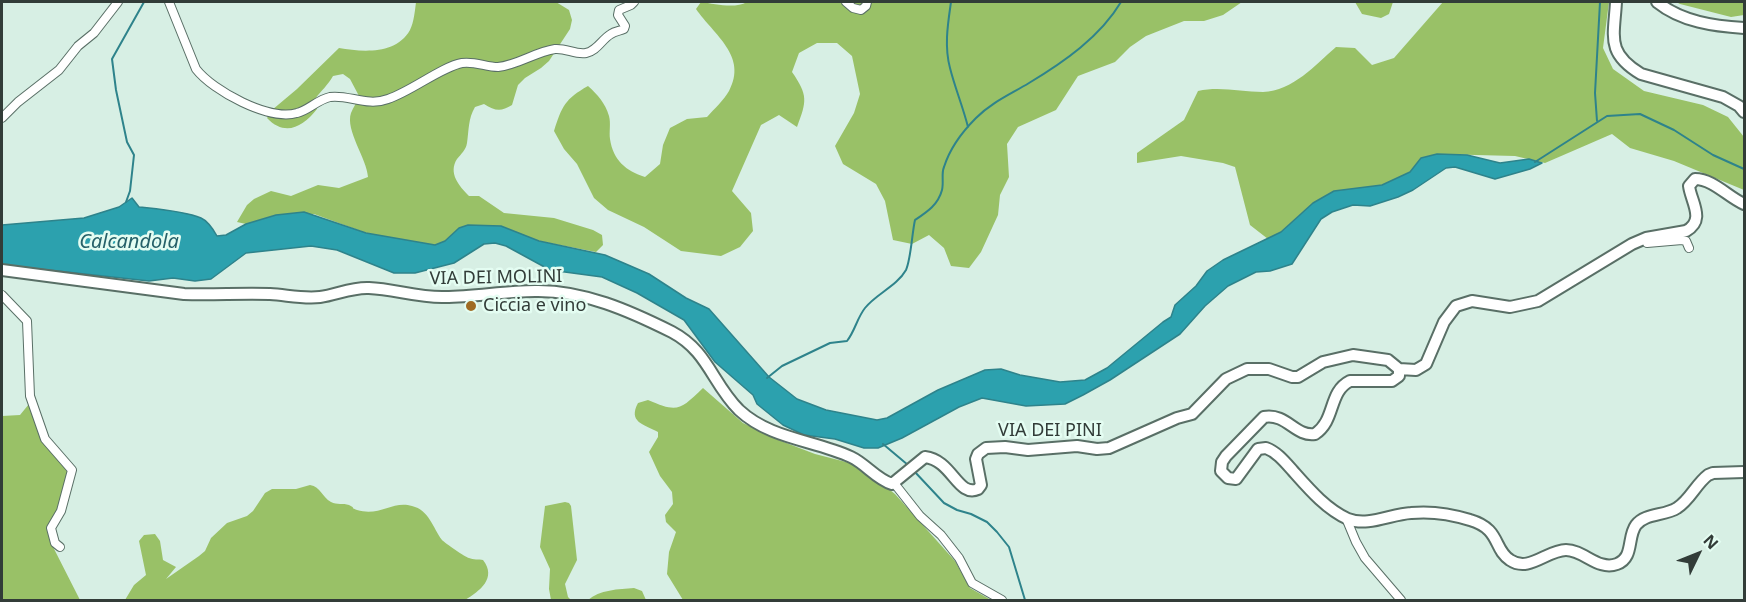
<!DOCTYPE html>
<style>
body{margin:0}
#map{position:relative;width:1746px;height:602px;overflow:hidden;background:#d7efe4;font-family:"Noto Sans",sans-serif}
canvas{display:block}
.frame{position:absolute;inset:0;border:3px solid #323c38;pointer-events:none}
.north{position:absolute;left:1668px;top:524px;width:60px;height:60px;-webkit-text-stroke:4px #e4fdf2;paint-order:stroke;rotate:47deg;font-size:16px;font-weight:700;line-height:24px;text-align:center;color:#323c38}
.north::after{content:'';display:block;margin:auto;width:21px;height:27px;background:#323c38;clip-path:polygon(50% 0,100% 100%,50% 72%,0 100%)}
</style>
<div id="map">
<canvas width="1746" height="602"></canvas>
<div class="frame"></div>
<div class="north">N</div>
</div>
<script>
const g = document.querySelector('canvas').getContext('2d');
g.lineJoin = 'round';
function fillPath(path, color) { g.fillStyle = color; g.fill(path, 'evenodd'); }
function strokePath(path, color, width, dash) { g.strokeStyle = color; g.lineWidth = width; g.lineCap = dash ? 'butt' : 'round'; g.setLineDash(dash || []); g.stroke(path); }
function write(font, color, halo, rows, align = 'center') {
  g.font = font + ' "Noto Sans",sans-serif'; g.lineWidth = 5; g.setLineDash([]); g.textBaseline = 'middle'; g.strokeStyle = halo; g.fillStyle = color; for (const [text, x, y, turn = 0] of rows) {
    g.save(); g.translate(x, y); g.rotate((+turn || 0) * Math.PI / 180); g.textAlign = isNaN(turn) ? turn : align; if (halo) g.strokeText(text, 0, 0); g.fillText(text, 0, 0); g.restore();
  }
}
fillPath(new Path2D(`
 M 416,2 L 556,2 L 569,10 L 572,20 L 570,29 L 549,61 L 541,68 L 525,78 L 518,85 L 512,105 C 501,112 495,111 484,104 L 475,107 C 468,119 469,130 467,143 C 466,150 461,154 457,159 C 448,173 459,186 469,196 L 479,196 L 504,213 L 554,218 L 593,230 L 602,235 L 603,245 L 596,252 L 539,241 L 501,226 L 459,228 L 445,241 L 435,245 L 366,233 L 314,214 L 276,215 L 246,224 L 237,222 L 247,205 L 254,199 L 271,191 L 291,196 L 318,185 L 339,188 L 368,177 C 367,159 345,130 351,113 C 353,108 357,102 359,96 L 350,79 L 343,74 L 333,76 C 328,85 321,91 315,99 L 317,109 C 303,127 285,137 267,118 L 272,110 L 297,89 L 339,48 C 362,52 396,55 410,30 C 414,22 415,10 416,2 Z
 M 701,2 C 715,4 735,9 747,2 L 1242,2 L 1223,15 L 1204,21 L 1184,21 L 1146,36 L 1130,47 L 1115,62 L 1078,76 L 1056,110 L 1018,127 L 1007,144 L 1009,177 L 1000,195 L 998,215 L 981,252 L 969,268 L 951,266 L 944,248 L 929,235 L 912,244 L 893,240 L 885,201 L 876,184 L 843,164 L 835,146 L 854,113 L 860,94 L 852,56 L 837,43 L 817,43 L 799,53 L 792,72 C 808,95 807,101 797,127 L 779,115 L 761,125 L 732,191 L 751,213 L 753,231 L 740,247 L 721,256 L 681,251 L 644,227 L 608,210 L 594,198 L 577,164 L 564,149 L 554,131 C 562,106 565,99 588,86 C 598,95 605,103 609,116 C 611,123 609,132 610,139 C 613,160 626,171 645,177 L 660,164 L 663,145 L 670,128 L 687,119 L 707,117 C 714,109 724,100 729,91 C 748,56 714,35 696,9 Z
 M 1355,2 L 1393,2 L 1389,14 L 1381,18 L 1362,14 Z
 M 1443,2 L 1609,2 L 1603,48 L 1613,69 L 1644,91 L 1703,105 L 1728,117 L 1744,137 L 1744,190 L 1674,161 L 1630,148 L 1612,134 L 1545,163 L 1515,156 L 1437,154 L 1421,158 L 1410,172 L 1382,185 L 1334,191 L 1313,203 L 1281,232 L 1268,239 L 1250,225 L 1235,167 L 1223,163 L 1181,156 L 1137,163 L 1137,153 L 1184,120 L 1198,91 C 1220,86 1241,92 1263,92 C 1293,91 1315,65 1336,47 L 1355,48 L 1372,65 L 1394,58 Z
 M 1676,2 L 1744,2 L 1744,15 L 1731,17 L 1680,4 Z
 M 703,388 L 743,423 L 776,439 L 815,454 L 850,463 L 876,479 L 895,494 L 955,561 L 970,588 L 991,600 L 683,600 L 667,574 L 669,552 L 676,532 L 666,522 L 665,515 L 673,504 L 672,492 L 660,476 L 649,452 L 658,437 L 658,432 C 643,424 628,422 638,403 L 648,400 C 678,413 680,410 703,388 Z
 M 29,404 L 43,443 L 68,472 L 59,510 L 49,531 L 49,539 L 80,600 L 2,600 L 2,416 L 20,415 Z
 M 310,485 C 321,487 322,497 331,502 C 337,505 343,503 349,505 C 357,509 349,507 357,510 C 380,517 393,500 412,506 C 429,510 433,528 442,540 C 445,543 465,557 469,558 C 473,560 479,559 483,560 C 497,578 480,591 465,600 L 125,600 L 134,585 L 146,575 L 139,541 L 144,535 L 155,534 L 160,541 L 163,560 L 176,567 L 166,579 L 199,556 L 205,551 L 211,538 L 227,523 L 247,516 L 253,511 L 265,493 L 272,489 L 296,489 Z
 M 565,502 L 569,503 L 571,506 L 577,560 L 565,584 L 568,597 L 571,600 L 551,600 L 549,589 L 550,569 L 540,547 L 545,506 Z
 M 634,588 L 642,591 L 646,600 L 588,600 C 599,590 619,589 634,588 Z`), '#99c167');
const water = new Path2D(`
 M 1437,154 L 1467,155 L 1500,163 L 1529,159 L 1542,163 L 1530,169 L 1495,179 L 1455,167 L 1446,168 L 1413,190 L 1398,197 L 1370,206 L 1353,205 L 1332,212 L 1321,219 L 1292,264 L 1270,271 L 1256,272 L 1228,286 L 1205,306 L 1180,334 L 1110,380 L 1083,395 L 1065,404 L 1026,406 L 982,398 L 959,407 L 902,438 L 878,448 L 864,448 L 835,439 L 804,435 L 783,425 L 757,404 L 753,395 L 715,362 L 684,320 L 637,293 L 602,277 L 550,270 L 506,246 L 495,243 L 484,244 L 454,263 L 415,273 L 394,273 L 337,250 L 311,246 L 246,253 L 211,279 L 195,281 L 173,278 L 149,281 L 2,265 L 2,225 L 84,218 L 119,207 L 132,198 L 139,207 C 157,209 184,211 201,218 C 208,221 213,229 217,236 L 226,235 L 246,224 L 276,215 L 304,212 L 366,233 L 435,245 L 445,241 L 459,228 L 468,225 L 501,226 L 539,241 L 605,255 L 649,274 L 686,298 L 709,309 L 769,377 L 797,399 L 826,410 L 877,420 L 887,418 L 938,390 L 985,370 L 1001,369 L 1020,375 L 1060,382 L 1085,380 L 1107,368 L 1163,322 L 1171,317 L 1175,305 L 1196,286 L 1207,271 L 1223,260 L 1281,232 L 1313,203 L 1334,191 L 1382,185 L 1410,172 L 1421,158 Z`);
fillPath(water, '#2ca1ae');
strokePath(water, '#2e838b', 1.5);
strokePath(new Path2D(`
 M 951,2 C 948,23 944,46 950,68 C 955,88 963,107 968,127
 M 1597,121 L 1595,93 L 1600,2
 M 1535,162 L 1607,116 L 1640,114 L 1674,130 L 1713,155 L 1744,169
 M 126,202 L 130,191 L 134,155 L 127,142 L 116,90 L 112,59 L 144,2
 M 767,378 L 782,366 L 830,343 L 847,341 C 855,331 857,318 865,308 C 876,294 897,286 906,270 C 911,259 912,233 915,220 C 927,212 938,205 942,190 C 944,182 941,174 944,167 C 950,148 962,132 976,118 C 992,102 1011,94 1029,83 C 1064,62 1100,37 1121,2
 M 883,444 L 908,465
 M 914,471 L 944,503 L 957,510 L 971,514 L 987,522 L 997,532 L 1009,547 L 1025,600`), '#2e838b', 2);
const street = new Path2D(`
 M 169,2 L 196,69 C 213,91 269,121 297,113 C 309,110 317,100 330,97 C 348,94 367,107 388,99 C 412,91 441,67 462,63 C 475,61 486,67 498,67 C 518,65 535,52 555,49 C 566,48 576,55 586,53 C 597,51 602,39 611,34 C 615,31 620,31 624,29 L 625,26 L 618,15 L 619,10 L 631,5 L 634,2
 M 846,2 L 853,8 L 861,10 L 866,6 L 867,2
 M 2,118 L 18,102 L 59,70 L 78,46 L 94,33 L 118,2
 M 1647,243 L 1682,240 L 1686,241 L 1689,248
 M 2,295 L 27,321 L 30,396 L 45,439 L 72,470 L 61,511 L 51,528 L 55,543 L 60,547
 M 894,483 L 920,516 L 941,535 L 959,558 L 972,583 L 1002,600
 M 1346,518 L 1356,542 L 1365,558 L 1401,600`);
const secondary = new Path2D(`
 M 1616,2 C 1614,37 1606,53 1641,74 L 1723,97 L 1739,106 L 1744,112
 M 1657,2 C 1682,22 1714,26 1744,28
 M 2,270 L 184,294 C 213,295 241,293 270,294 C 287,295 303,299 320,297 C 336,295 352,287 369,288 C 394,289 419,298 445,297 C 475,297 505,291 535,291 C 583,290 630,311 672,332 C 708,351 712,383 739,410 C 770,439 814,440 851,457 C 866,464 876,479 892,484 L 925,457 C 952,460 958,498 978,489 L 981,485 L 976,459 L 978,454 L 986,448 L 1005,447 L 1028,450 L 1077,446 L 1097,449 L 1109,448 L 1177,418 L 1192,414 L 1226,379 L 1247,369 L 1269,369 L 1292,377 L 1298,377 L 1323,362 L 1353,355 L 1388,360 L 1399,369
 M 1399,369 L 1399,376 L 1392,381 L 1350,381 C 1328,392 1336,420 1315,434 C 1295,437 1287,413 1264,417 L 1226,456 L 1222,462 L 1221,471 L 1228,478 L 1236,479 L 1258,449 L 1266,448 C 1277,452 1285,462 1293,471 C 1309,489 1326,509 1348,519 C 1368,527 1391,514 1411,513 C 1431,511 1451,514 1470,520 C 1501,529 1493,549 1510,560 C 1529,573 1547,550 1566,550 C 1584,550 1598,571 1617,564 C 1634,558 1627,537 1636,525 C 1645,513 1665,516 1677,508 C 1690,500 1696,484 1708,475 L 1713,473 L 1744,472
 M 1399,369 L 1416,370 L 1426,364 L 1444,322 L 1456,306 L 1472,301 L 1510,307 L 1538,301 L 1632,244 L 1646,238 L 1686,231 C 1706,220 1691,202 1689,186 L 1695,179 C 1713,179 1728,197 1744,204`);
strokePath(street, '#596f66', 10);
strokePath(secondary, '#596f66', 14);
strokePath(street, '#fff', 8);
strokePath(secondary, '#fff', 10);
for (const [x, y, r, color] of [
 [471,306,6,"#9f6b23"]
]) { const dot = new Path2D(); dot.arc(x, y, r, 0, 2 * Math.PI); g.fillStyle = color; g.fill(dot); strokePath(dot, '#e4fdf2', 2); }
write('18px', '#323c38', '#e4fdf2', [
 ["VIA DEI MOLINI",496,278,-1],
 ["VIA DEI PINI",1050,431]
]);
write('18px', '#323c38', '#e4fdf2', [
 ["Ciccia e vino",483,306]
], 'left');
write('italic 20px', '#256169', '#e4fdf2', [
 ["Calcandola",129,242]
]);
</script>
